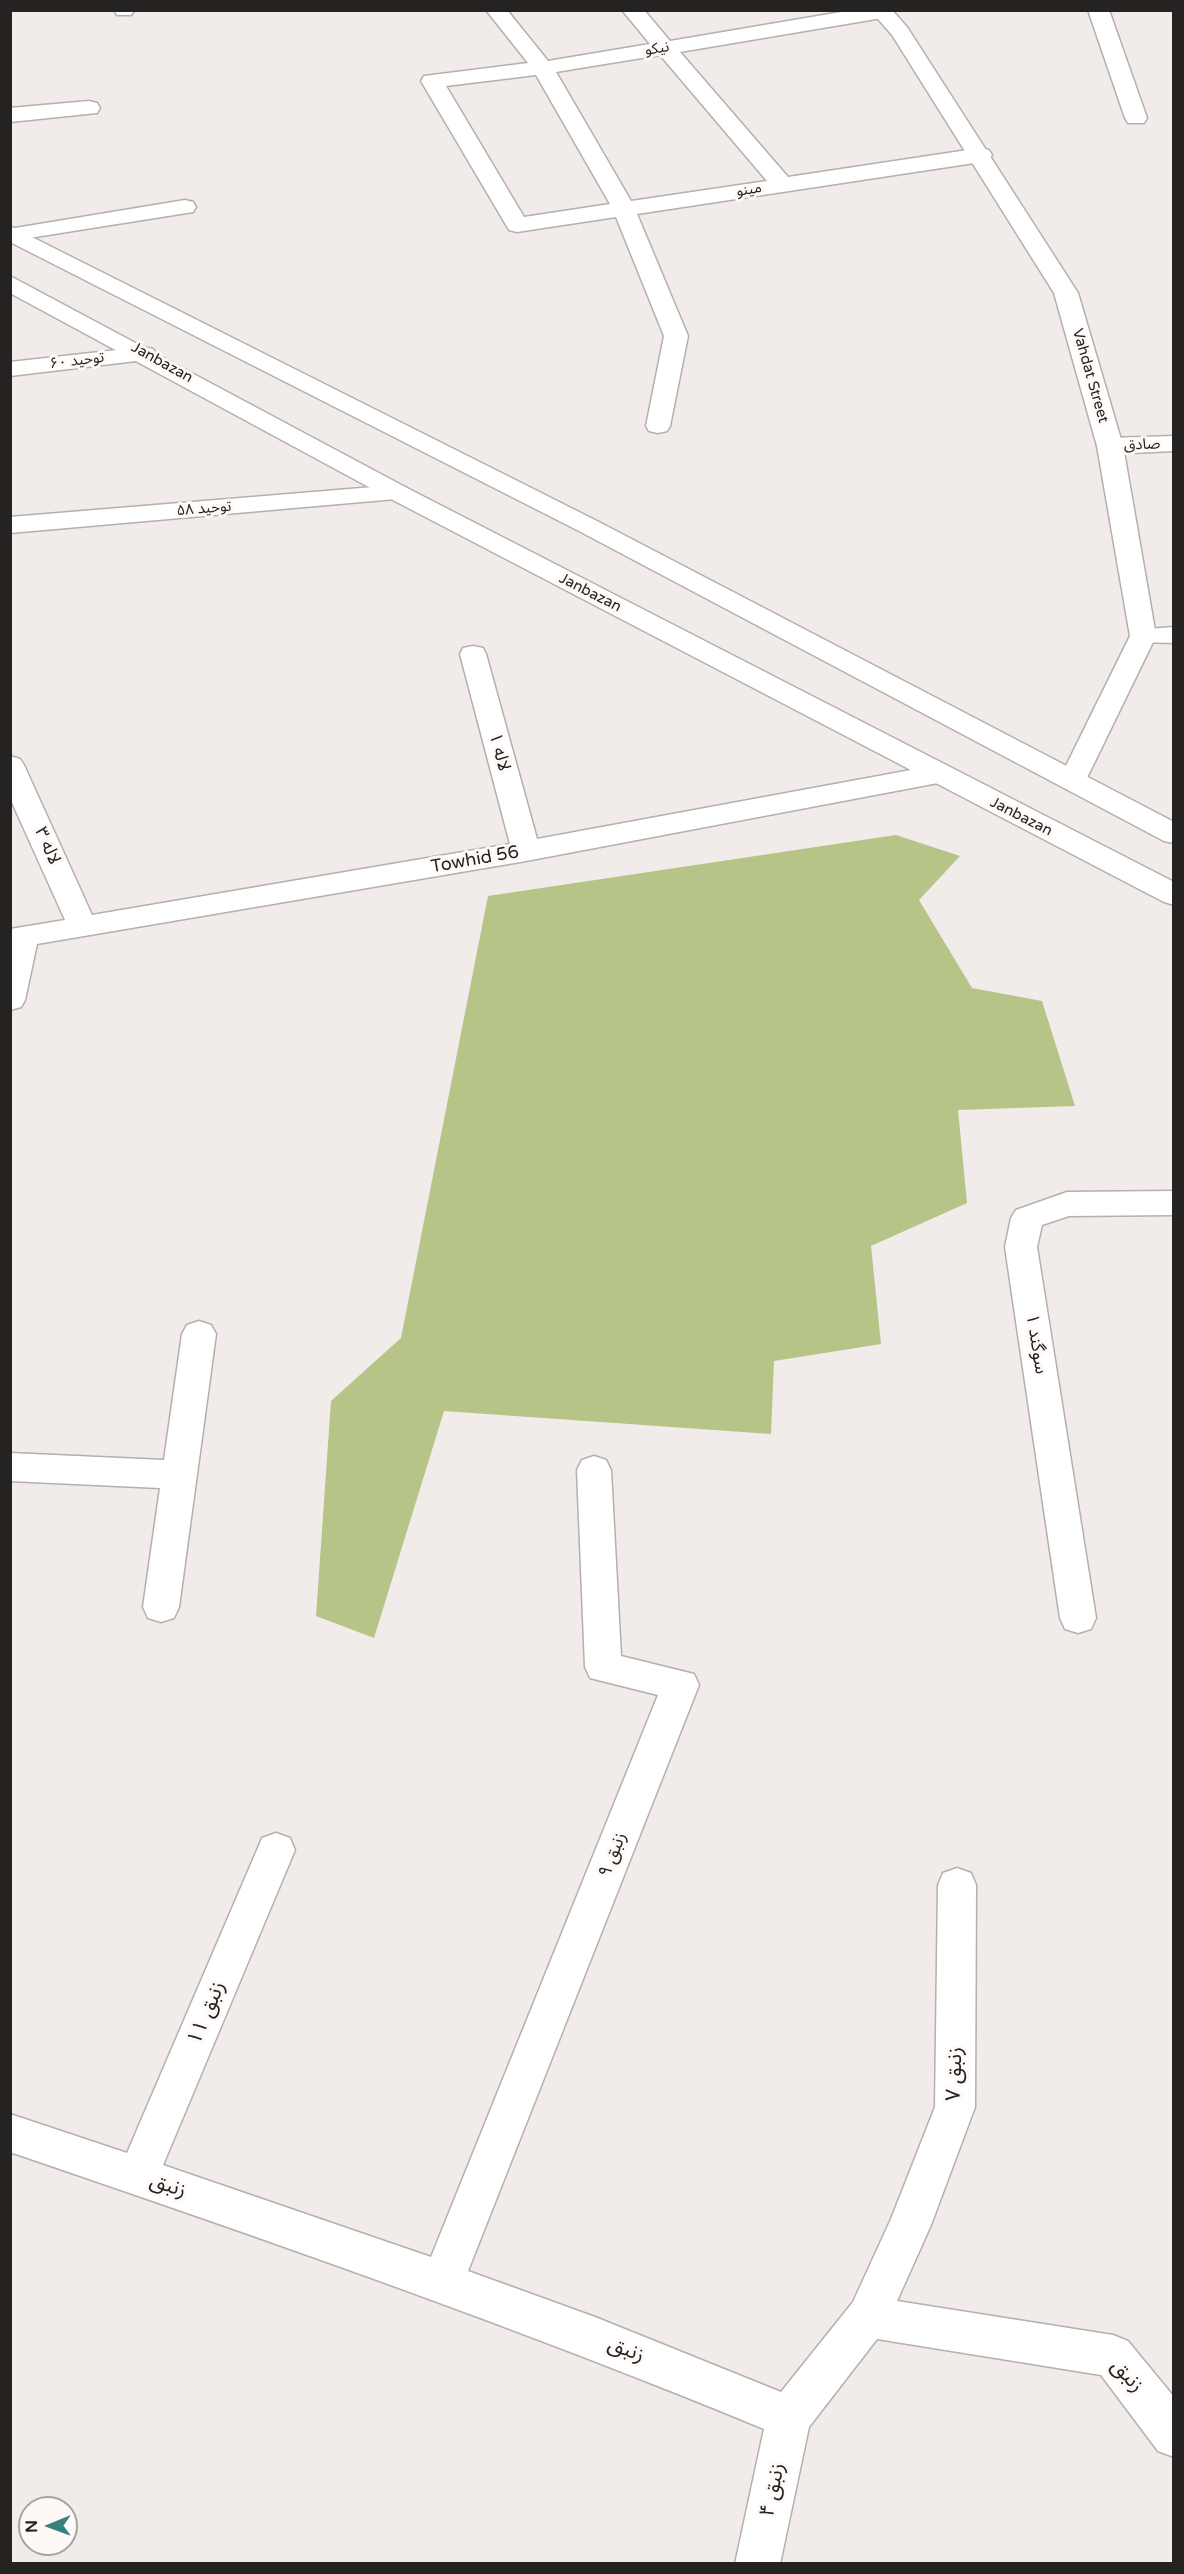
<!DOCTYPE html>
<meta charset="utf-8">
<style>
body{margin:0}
#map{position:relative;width:1184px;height:2574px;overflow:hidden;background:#f1ebe9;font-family:"Varela Round",sans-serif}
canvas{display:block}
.frame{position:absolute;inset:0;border:12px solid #252322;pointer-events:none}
.north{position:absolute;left:18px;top:2496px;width:60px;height:60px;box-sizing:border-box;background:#fef8f6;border:2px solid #a7a3a1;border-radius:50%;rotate:269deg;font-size:16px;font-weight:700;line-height:24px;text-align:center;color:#252322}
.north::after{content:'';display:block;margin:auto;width:21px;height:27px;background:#38807b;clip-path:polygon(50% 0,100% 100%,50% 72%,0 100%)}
</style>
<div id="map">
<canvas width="1184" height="2574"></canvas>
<div class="frame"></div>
<div class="north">N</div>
</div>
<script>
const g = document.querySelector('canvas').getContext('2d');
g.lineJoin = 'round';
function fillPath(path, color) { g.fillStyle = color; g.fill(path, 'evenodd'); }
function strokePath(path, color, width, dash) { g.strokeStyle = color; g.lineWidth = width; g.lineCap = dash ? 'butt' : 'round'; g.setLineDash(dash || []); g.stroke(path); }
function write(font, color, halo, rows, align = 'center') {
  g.font = font + ' "Varela Round","Noto Sans Arabic",sans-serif'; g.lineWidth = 6; g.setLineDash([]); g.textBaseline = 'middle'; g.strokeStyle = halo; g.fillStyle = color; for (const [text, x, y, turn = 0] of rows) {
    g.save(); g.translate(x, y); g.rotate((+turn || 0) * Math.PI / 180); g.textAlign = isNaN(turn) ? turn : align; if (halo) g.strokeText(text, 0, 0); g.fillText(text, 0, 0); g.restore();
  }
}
fillPath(new Path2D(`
 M 896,835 L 960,856 L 919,900 L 972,988 L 1042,1001 L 1075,1106 L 958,1110 L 967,1203 L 871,1246 L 881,1344 L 774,1361 L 771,1434 L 444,1411 L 374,1638 L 316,1616 L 331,1401 L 401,1338 L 488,896 Z`), '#b7c487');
const street = new Path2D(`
 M 114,10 L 134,10 L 134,11 L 131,15 L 117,15 Z
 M 486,10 L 507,10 L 548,61 L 650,44 L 622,10 L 644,10 L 670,41 L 853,10 L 891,10 L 889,16 L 882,18 L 680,52 L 788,177 L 981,148 L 989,150 L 992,155 L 989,160 L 981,162 L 637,214 L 688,336 L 670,426 L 667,431 L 658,433 L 649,431 L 646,426 L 664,336 L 616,217 L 517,232 L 509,230 L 421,81 L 424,76 L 528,63 ZM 660,55 L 767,181 L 631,201 L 556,72 ZM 536,75 L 610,204 L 524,217 L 446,86 Z
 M 1088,10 L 1109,10 L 1147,118 L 1144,123 L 1128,123 L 1125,118 Z
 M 89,101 L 97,103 L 100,108 L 97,113 L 10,122 L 10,108 Z
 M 185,200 L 193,202 L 196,207 L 193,212 L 10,241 L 10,229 L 15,228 Z
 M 144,347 L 153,349 L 156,354 L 153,359 L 10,376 L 10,362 Z
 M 1174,436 L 1174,451 L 1110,454 L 1101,451 L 1097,446 L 1101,441 L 1110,438 Z
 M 398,485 L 407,488 L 411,493 L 407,498 L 10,533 L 10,517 Z
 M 1174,627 L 1174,643 L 1134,642 L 1130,636 L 1134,630 Z
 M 473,646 L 483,648 L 486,654 L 537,839 L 938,765 L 948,768 L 952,774 L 948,780 L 938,783 L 526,861 L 37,944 L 25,1000 L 21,1007 L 10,1010 L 10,929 L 65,920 L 10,798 L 10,756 L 20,759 L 24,765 L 92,915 L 510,844 L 460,654 L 463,648 Z
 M 1174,1191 L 1174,1215 L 1069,1216 L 1042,1225 L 1037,1247 L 1096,1618 L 1091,1629 L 1078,1633 L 1065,1629 L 1060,1618 L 1005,1247 L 1011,1218 L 1016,1210 L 1067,1192 Z
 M 199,1321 L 211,1325 L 216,1334 L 179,1607 L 174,1618 L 161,1622 L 148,1618 L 143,1607 L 160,1488 L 10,1481 L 10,1453 L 164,1460 L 182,1334 L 187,1325 Z
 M 594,1456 L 606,1460 L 611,1470 L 621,1656 L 694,1674 L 699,1685 L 468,2271 L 595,2317 L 781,2392 L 853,2302 L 891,2219 L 935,2107 L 938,1885 L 943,1873 L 957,1868 L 971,1873 L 976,1885 L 975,2107 L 931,2225 L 897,2301 L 1113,2335 L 1128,2341 L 1174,2397 L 1174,2457 L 1158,2451 L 1101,2375 L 877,2339 L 809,2427 L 780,2564 L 735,2564 L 764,2429 C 515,2326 265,2239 10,2152 L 10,2114 L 127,2153 L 257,1850 L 262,1838 L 276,1833 L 290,1838 L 295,1850 L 163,2165 L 431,2257 L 658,1695 L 590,1678 L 585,1667 L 577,1470 L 582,1460 Z`);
const secondary = new Path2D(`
 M 870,10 L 892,10 L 907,27 L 1078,293 L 1123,446 L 1156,636 L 1083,786 L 1073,789 L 1063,786 L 1059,780 L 1130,636 L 1097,446 L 1054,293 L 892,35 Z`);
const highway = new Path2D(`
 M 10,226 L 597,521 L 1174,822 L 1174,843 L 1164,841 L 579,531 L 10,242 Z
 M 10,276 L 407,488 L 1174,882 L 1174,905 L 1164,902 L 389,498 L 10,293 Z`);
strokePath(street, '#b5afad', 3);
strokePath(secondary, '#b5afad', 3);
strokePath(highway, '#b5afad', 3);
fillPath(street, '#fff');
fillPath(secondary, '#fff');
fillPath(highway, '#fff');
write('15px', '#252322', '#fef8f6', [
 ["نیکو",657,49,-9],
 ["مینو",749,190,-9],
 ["توحید ۶۰",77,361,-7],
 ["Janbazan",162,363,29],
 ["Vahdat Street",1090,376,74],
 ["صادق",1142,445,-3],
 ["توحید ۵۸",204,509,-5],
 ["Janbazan",590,593,27],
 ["Janbazan",1021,817,27]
]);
write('18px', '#252322', '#fef8f6', [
 ["لاله ۱",499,752,75],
 ["لاله ۳",47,846,66],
 ["Towhid 56",475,860,-10],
 ["سوگند ۱",1036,1344,81],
 ["زنبق ۹",613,1855,-68]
]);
write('21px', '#252322', '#fef8f6', [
 ["زنبق ۱۱",207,2013,-67],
 ["زنبق ۷",955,2074,-88],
 ["زنبق",168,2186,19],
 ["زنبق",626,2350,22],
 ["زنبق",1127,2376,48],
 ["زنبق ۴",773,2490,-78]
]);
</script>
